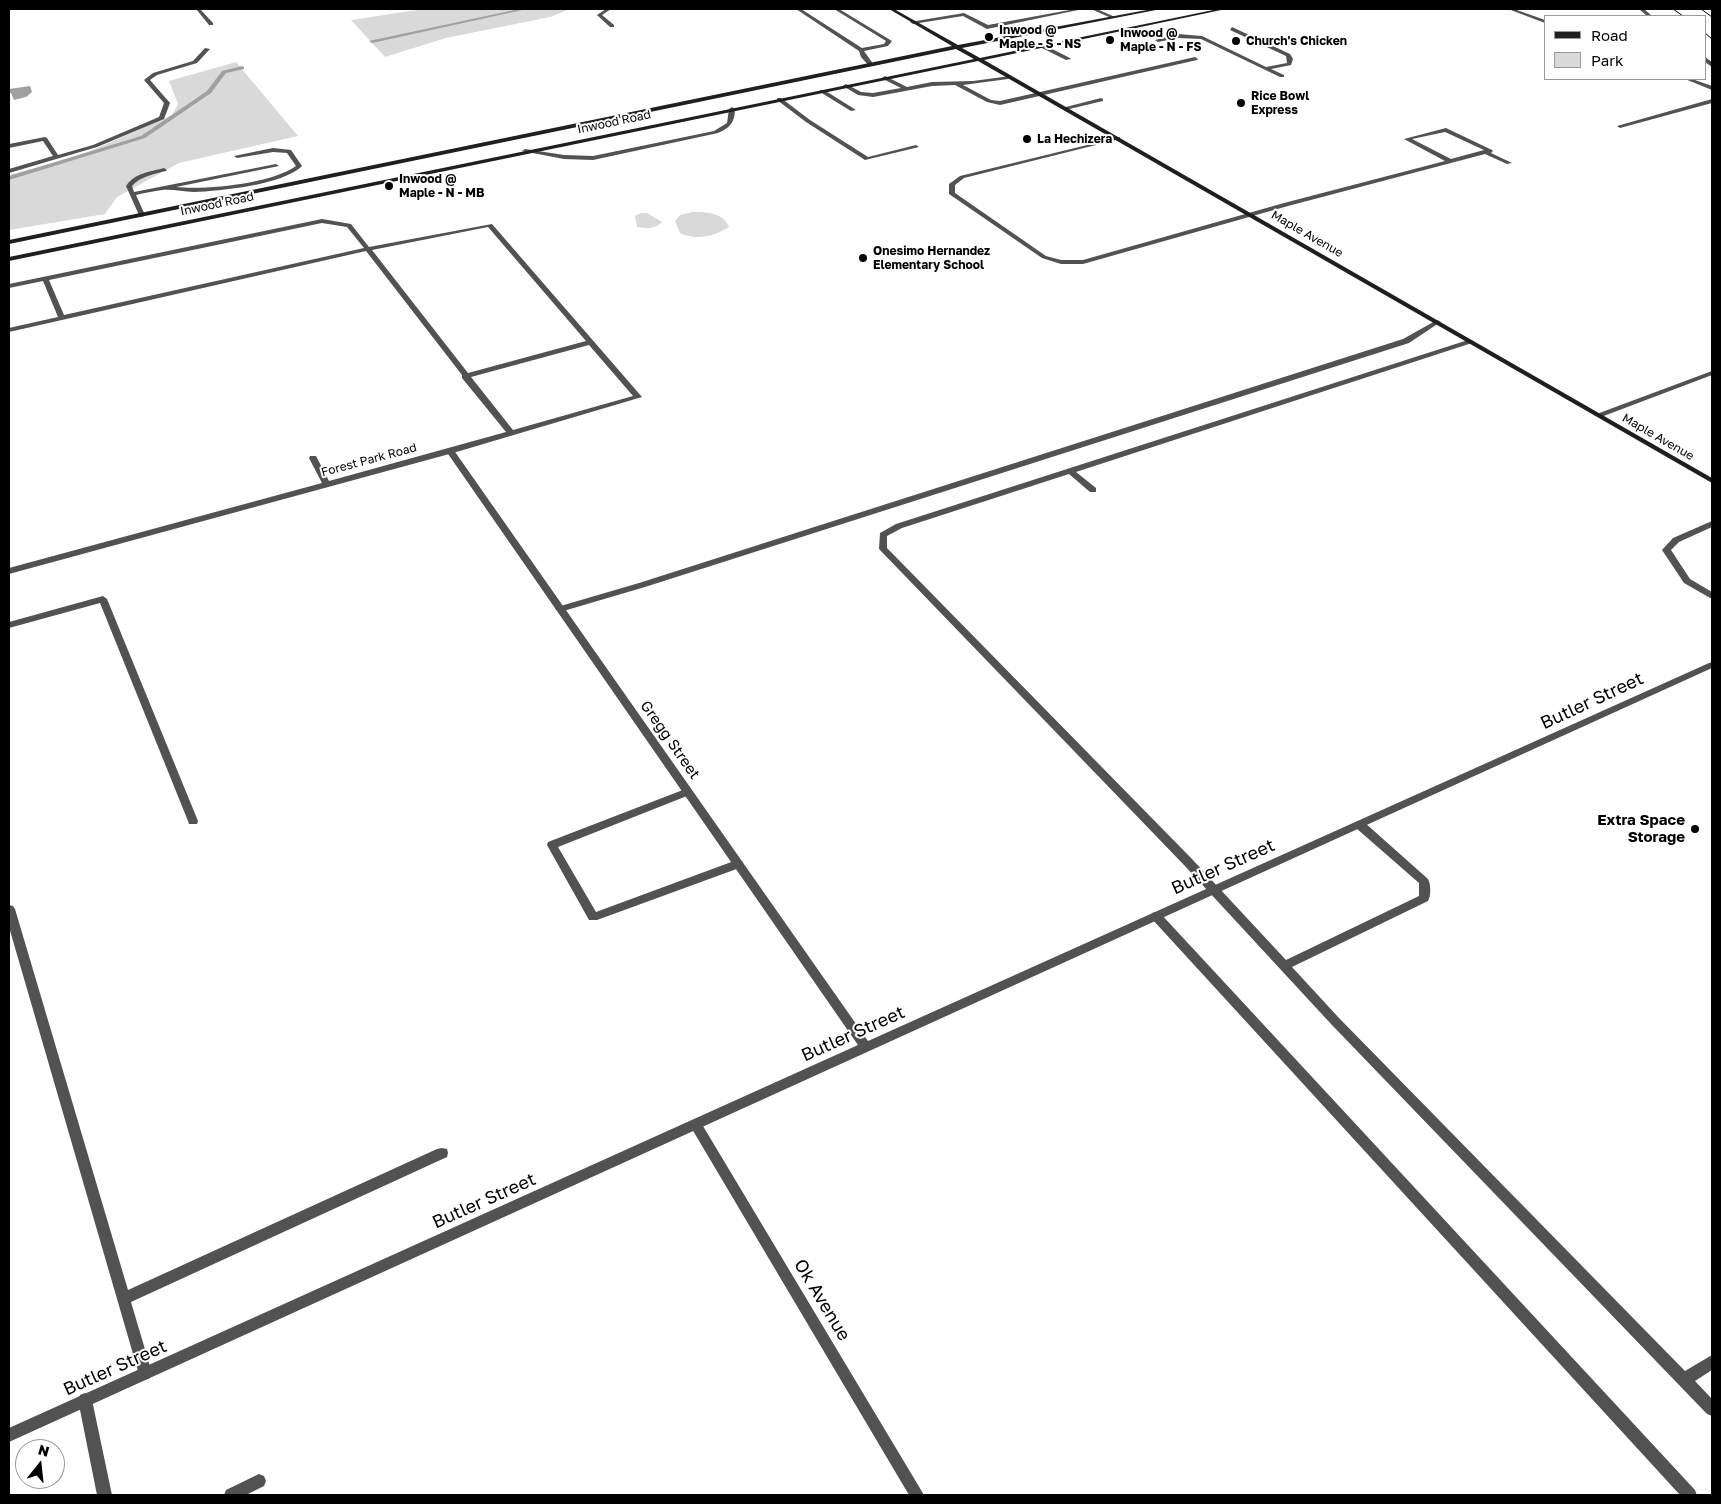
<!DOCTYPE html>
<style>
body{margin:0}
#map{position:relative;width:1721px;height:1504px;overflow:hidden;background:#fff;font-family:"Golos Text",sans-serif}
canvas{display:block}
.frame{position:absolute;inset:0;border:10px solid #000;pointer-events:none}
.legend{position:absolute;left:1544px;top:15px;width:162px;height:65px;box-sizing:border-box;background:#fff;border:1px solid #999;margin:0;padding:6px 9px;list-style:none;font-size:15px;color:#000}
.legend li{display:flex;align-items:center;gap:10px;height:25px}
.legend b{width:25px;border:1px solid #999}
.north{position:absolute;left:15px;top:1439px;width:50px;height:50px;box-sizing:border-box;background:#fff;border:1px solid #999;border-radius:50%;rotate:16deg;font-size:14px;font-weight:700;line-height:20px;text-align:center;color:#000}
.north::after{content:'';display:block;margin:auto;width:18px;height:22px;background:#000;clip-path:polygon(50% 0,100% 100%,50% 72%,0 100%)}
</style>
<div id="map">
<canvas width="1721" height="1504"></canvas>
<div class="frame"></div>
<ul class="legend">
<li><b style="height:6px;background:#1f1f1f"></b>Road</li>
<li><b style="height:14px;background:#d9d9d9"></b>Park</li>
</ul>
<div class="north">N</div>
</div>
<script>
const g = document.querySelector('canvas').getContext('2d');
g.lineJoin = 'round';
function fillPath(path, color) { g.fillStyle = color; g.fill(path, 'evenodd'); }
function strokePath(path, color, width, dash) { g.strokeStyle = color; g.lineWidth = width; g.lineCap = dash ? 'butt' : 'round'; g.setLineDash(dash || []); g.stroke(path); }
function write(font, color, halo, rows, align = 'center') {
  g.font = font + ' "Golos Text",sans-serif'; g.lineWidth = 4; g.setLineDash([]); g.textBaseline = 'middle'; g.strokeStyle = halo; g.fillStyle = color; for (const [text, x, y, turn = 0] of rows) {
    g.save(); g.translate(x, y); g.rotate((+turn || 0) * Math.PI / 180); g.textAlign = isNaN(turn) ? turn : align; if (halo) g.strokeText(text, 0, 0); g.fillText(text, 0, 0); g.restore();
  }
}
fillPath(new Path2D(`
 M 423,9 L 570,9 L 550,17 L 446,38 L 385,57 L 351,20 Z
 M 236,62 L 298,136 L 179,163 L 117,197 L 105,214 L 9,230 L 9,175 L 79,156 L 172,115 L 178,104 L 169,81 Z
 M 692,212 C 706,212 723,212 729,227 C 715,236 696,241 680,233 L 675,221 L 680,215 Z
 M 641,213 L 647,213 L 662,222 C 654,230 647,228 637,227 L 635,216 Z`), '#d9d9d9');
fillPath(new Path2D(`
 M 30,86 L 32,92 L 26,97 L 14,100 L 11,93 L 9,93 L 9,89 Z`), '#a0a0a0');
fillPath(new Path2D(`
 M 519,9 L 527,9 L 372,43 L 369,41 Z
 M 242,66 L 244,67 L 244,69 L 226,73 L 211,93 L 145,138 L 9,180 L 9,176 L 141,136 L 207,91 L 222,71 Z`), '#a0a0a0');
fillPath(new Path2D(`
 M 196,9 L 200,9 L 213,23 L 213,25 L 209,25 Z
 M 606,9 L 611,9 L 602,15 L 614,25 L 614,27 L 610,27 L 597,15 Z
 M 796,9 L 801,9 L 862,48 L 884,44 L 886,41 L 834,9 L 839,9 L 892,41 L 888,46 L 864,51 L 874,65 L 869,66 L 861,57 L 859,51 Z
 M 1075,9 L 1083,9 L 987,29 L 963,16 L 913,24 L 910,22 L 964,13 L 988,25 Z
 M 1091,9 L 1097,9 L 1115,17 L 1111,18 Z
 M 1508,9 L 1514,9 L 1545,20 L 1545,23 Z
 M 1639,9 L 1644,9 L 1652,16 L 1647,16 Z
 M 1232,27 L 1290,54 L 1293,59 L 1291,65 L 1271,69 L 1284,75 L 1284,77 L 1280,77 L 1201,39 L 1178,38 L 1158,42 L 1155,40 L 1178,34 L 1202,36 L 1266,67 L 1287,63 L 1286,56 L 1230,30 Z
 M 1042,44 L 1070,58 L 1071,59 L 1066,60 L 1040,47 L 1039,46 Z
 M 205,48 L 210,49 L 197,63 L 157,75 L 150,80 L 170,103 L 164,119 L 97,147 L 9,173 L 9,169 L 53,156 L 43,141 L 9,148 L 9,144 L 45,137 L 47,138 L 58,155 L 93,145 L 159,117 L 164,103 L 144,80 L 153,73 L 193,61 Z
 M 1195,57 L 1198,59 L 1197,60 L 1000,105 L 987,102 L 955,85 L 932,86 L 873,97 L 858,95 L 843,86 L 846,84 L 861,92 L 873,93 L 901,88 L 883,79 L 882,78 L 885,76 L 907,87 L 932,82 L 973,81 L 1010,76 L 1011,77 L 1008,79 L 963,85 L 991,100 L 1000,101 Z
 M 1705,57 L 1712,62 L 1712,67 L 1705,62 Z
 M 1685,79 L 1692,79 L 1712,86 L 1712,90 Z
 M 820,90 L 824,90 L 856,110 L 851,111 L 820,92 Z
 M 777,98 L 781,98 L 810,120 L 868,157 L 916,145 L 919,147 L 865,160 L 806,122 L 777,100 Z
 M 1101,98 L 1103,99 L 1103,101 L 1065,110 L 1062,108 Z
 M 1712,99 L 1712,103 L 1620,128 L 1617,126 Z
 M 732,107 L 735,109 C 735,122 730,128 718,133 L 593,160 L 564,159 L 522,151 L 525,149 L 564,155 L 593,156 L 714,131 L 727,123 L 729,109 Z
 M 1446,128 L 1492,150 L 1493,151 L 1491,153 L 1512,163 L 1507,164 L 1485,154 L 1288,206 L 1083,264 L 1061,264 L 1042,258 L 949,194 L 949,184 L 960,176 L 1120,137 L 1120,139 L 964,178 L 955,185 L 955,193 L 1046,256 L 1061,260 L 1083,260 L 1284,203 L 1445,161 L 1404,139 ZM 1445,132 L 1484,150 L 1451,159 L 1412,139 Z
 M 273,148 L 291,150 L 302,166 C 283,185 220,191 194,192 C 183,192 173,189 162,190 C 154,191 144,193 136,195 L 145,215 L 142,217 L 139,215 L 126,186 C 135,173 149,172 164,168 L 167,170 L 166,171 C 154,174 141,176 132,186 L 134,192 L 276,164 L 279,166 L 176,187 C 207,190 271,184 296,166 L 287,153 L 273,152 L 237,158 L 234,156 Z
 M 322,219 L 351,224 L 369,247 L 492,224 L 642,397 L 453,453 L 9,574 L 9,568 L 322,483 L 309,458 L 310,456 L 316,456 L 329,481 L 506,432 L 462,378 L 462,375 L 366,251 L 9,332 L 9,328 L 58,317 L 43,281 L 9,288 L 9,284 ZM 322,223 L 347,227 L 364,248 L 64,315 L 49,280 ZM 488,227 L 586,341 L 468,373 L 372,250 ZM 589,345 L 633,396 L 513,430 L 471,377 Z
 M 1437,320 L 1441,322 L 1439,323 L 1409,343 L 645,587 L 560,612 L 555,609 L 557,607 L 639,583 L 1403,339 Z
 M 1468,340 L 1475,342 L 1076,472 L 1096,488 L 1096,492 L 1090,492 L 1069,474 L 902,528 L 887,536 L 887,548 L 1192,859 L 1286,960 L 1419,896 L 1419,883 L 1356,828 L 1355,825 L 1356,822 L 1364,822 L 1428,879 C 1431,884 1431,896 1428,901 L 1292,967 L 1339,1018 L 1685,1371 L 1712,1355 L 1712,1370 L 1695,1381 L 1712,1399 L 1712,1416 L 1707,1414 L 1331,1024 L 1184,865 L 879,549 L 880,533 L 896,524 Z
 M 1712,521 L 1712,527 L 1679,542 L 1671,550 L 1690,579 L 1712,592 L 1712,599 L 1684,583 L 1662,550 L 1673,538 Z
 M 103,596 L 107,599 L 198,821 L 197,824 L 189,824 L 188,821 L 100,603 L 9,628 L 9,622 Z
 M 688,788 L 693,792 L 692,794 L 558,847 L 596,912 L 734,861 L 742,861 L 743,864 L 742,867 L 597,920 L 589,920 L 547,845 L 548,842 Z
 M 9,905 L 13,906 L 15,909 L 128,1290 L 437,1149 L 442,1148 L 447,1149 L 448,1153 L 447,1157 L 131,1302 L 152,1373 L 150,1378 L 145,1380 L 140,1378 L 9,927 Z
 M 1156,912 L 1160,913 L 1695,1490 L 1697,1495 L 1680,1495 L 1152,919 L 1150,916 L 1152,913 Z
 M 696,1120 L 700,1121 L 924,1495 L 909,1495 L 692,1129 L 690,1125 L 692,1121 Z
 M 85,1393 L 90,1395 L 92,1400 L 112,1495 L 97,1495 L 78,1400 L 80,1395 Z
 M 259,1474 L 264,1476 L 266,1481 L 264,1486 L 246,1495 L 224,1495 L 226,1490 Z`), '#525252');
fillPath(new Path2D(`
 M 1712,371 L 1712,375 L 1601,417 L 1598,417 L 1594,415 Z
 M 447,449 L 453,449 L 868,1041 L 1709,663 L 1712,662 L 1712,668 L 9,1442 L 9,1428 L 858,1045 L 446,451 Z`), '#525252');
fillPath(new Path2D(`
 M 889,9 L 894,9 L 958,45 L 1152,9 L 1161,9 L 962,48 L 980,58 L 1218,9 L 1226,9 L 984,60 L 1712,478 L 1712,483 L 978,61 L 9,261 L 9,257 L 974,59 L 956,49 L 9,244 L 9,240 L 952,46 Z`), '#1f1f1f');
strokePath(new Path2D(`
 M 1673,9 L 1683,16
 M 1701,9 L 1712,17
 M 1705,33 L 1712,39`), '#000', 1);
for (const [x, y, r, color] of [
 [989,37,5,"#000"],
 [1110,40,5,"#000"],
 [1236,41,5,"#000"],
 [1241,103,5,"#000"],
 [1027,139,5,"#000"],
 [389,186,5,"#000"],
 [863,258,5,"#000"],
 [1695,829,5,"#000"]
]) { const dot = new Path2D(); dot.arc(x, y, r, 0, 2 * Math.PI); g.fillStyle = color; g.fill(dot); strokePath(dot, '#fff', 2); }
write('bold 12px', '#000', '#fff', [
 ["Inwood @",999,30],
 ["Maple - S - NS",999,44],
 ["Inwood @",1120,33],
 ["Maple - N - FS",1120,47],
 ["Church's Chicken",1246,41],
 ["Rice Bowl",1251,96],
 ["Express",1251,110],
 ["La Hechizera",1037,139],
 ["Inwood @",399,179],
 ["Maple - N - MB",399,193],
 ["Onesimo Hernandez",873,251],
 ["Elementary School",873,265]
], 'left');
write('12px', '#000', '#fff', [
 ["Inwood Road",614,122,-12],
 ["Inwood Road",217,204,-12],
 ["Maple Avenue",1307,234,30],
 ["Maple Avenue",1658,437,30],
 ["Forest Park Road",369,460,-15]
]);
write('15px', '#000', '#fff', [
 ["Gregg Street",670,740,55]
]);
write('bold 15px', '#000', '#fff', [
 ["Extra Space",1685,820],
 ["Storage",1685,837]
], 'right');
write('18px', '#000', '#fff', [
 ["Butler Street",1592,701,-25],
 ["Butler Street",1223,867,-24],
 ["Butler Street",853,1034,-24],
 ["Butler Street",484,1201,-24],
 ["Ok Avenue",822,1300,59],
 ["Butler Street",115,1368,-24]
]);
</script>
